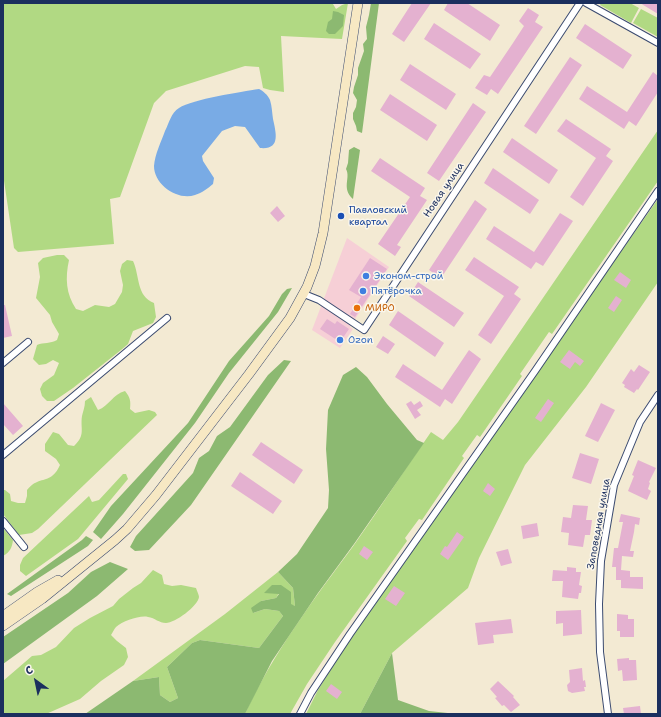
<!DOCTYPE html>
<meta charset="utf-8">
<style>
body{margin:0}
#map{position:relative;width:661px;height:717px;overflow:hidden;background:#f3ead3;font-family:"Shantell Sans",sans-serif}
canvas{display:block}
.frame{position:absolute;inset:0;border:4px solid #1b2f5e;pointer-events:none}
.north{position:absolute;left:16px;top:661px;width:40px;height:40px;-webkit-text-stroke:3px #fbf7ec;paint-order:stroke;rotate:327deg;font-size:11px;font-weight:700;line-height:16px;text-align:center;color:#1b2f5e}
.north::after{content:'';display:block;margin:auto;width:14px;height:18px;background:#1b2f5e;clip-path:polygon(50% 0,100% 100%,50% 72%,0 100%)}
</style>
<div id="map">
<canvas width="661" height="717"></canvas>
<div class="frame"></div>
<div class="north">С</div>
</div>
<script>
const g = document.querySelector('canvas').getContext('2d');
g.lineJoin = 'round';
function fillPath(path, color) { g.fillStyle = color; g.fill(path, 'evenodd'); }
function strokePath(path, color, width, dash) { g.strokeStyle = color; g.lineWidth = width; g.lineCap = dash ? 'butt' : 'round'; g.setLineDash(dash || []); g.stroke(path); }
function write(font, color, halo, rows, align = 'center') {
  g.font = font + ' "Shantell Sans",sans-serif'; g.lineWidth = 3; g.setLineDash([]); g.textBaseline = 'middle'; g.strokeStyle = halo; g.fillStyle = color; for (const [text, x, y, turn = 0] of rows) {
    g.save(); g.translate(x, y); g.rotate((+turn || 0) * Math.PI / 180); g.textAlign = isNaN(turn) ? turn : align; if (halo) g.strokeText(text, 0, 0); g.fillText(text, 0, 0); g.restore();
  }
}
fillPath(new Path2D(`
 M 347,238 L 389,267 L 350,327 L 353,329 L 340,348 L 312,330 Z`), '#f6cfd6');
fillPath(new Path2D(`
 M 3,3 L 334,3 L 333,4 L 336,9 L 342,5 L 348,3 L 342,39 L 281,36 L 284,92 L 270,90 L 263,88 L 259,67 L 245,66 L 166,91 L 154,103 L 120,197 L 110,199 L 114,244 L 18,252 L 14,248 L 3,174 Z
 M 601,3 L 630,3 L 639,8 L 631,23 L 600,5 Z
 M 641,9 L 658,18 L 658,37 L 633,23 Z
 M 658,130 L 658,181 L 552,334 L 549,332 L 520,374 L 522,376 L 480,437 L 477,435 L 462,456 L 464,458 L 422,520 L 419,519 L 405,538 L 407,541 L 335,642 L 307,684 L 290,714 L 245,714 C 273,653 314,599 354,545 C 380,508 405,469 431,432 L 443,440 L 458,422 Z
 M 658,199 L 658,282 L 586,387 L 525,465 L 479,558 L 468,588 L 392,653 L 360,714 L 306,714 L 318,690 L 357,627 Z
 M 57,255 L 64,255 L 69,260 C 65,278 66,294 76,309 L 83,311 L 95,305 L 109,307 L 115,304 L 122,292 L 123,285 L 120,271 L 122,264 L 127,260 L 133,261 C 140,276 136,296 154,303 L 156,317 L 153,323 L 133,331 L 128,344 L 121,350 L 73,388 L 54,401 L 47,401 L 42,396 L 40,389 L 43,383 L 54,375 L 59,363 L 53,360 L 46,364 L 39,365 L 33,359 L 37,345 C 44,342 50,344 57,340 L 59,334 L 52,322 L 50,315 L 36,298 L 40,277 L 38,263 L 43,258 Z
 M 125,391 C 130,397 131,401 130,409 L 135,413 L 149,410 L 155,412 L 157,415 L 38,529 L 32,533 L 19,535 L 3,514 L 3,490 L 5,490 L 10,494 L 11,501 L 18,503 L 25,503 L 27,496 L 27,490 C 37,478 44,482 52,476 C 56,473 58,469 60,465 L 56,459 L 45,451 L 45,444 L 53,432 L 59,434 L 68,445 L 74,446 C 86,435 80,429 82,416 C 83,411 85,407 85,401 L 91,397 L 98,410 C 109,406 113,394 125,391 Z
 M 123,474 L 126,474 L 128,479 L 78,539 L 26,576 L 20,571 L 20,565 L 23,558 L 89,496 L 92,502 L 99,500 Z
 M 3,528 L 13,540 C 12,548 10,552 3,556 Z
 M 153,570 L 162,575 L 164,584 L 172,586 L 181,585 L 196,588 C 197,591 199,595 199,597 C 198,606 175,623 166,623 C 159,623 155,618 148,617 C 140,615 123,621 116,627 C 114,629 113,632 111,635 L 117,641 L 126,648 L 128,657 L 124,665 L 101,681 L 80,699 L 46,714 L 3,714 L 3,681 L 32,656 L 41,655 L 56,647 L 74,628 L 90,618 L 113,606 L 119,599 L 133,588 L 141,583 Z
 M 278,572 L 293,588 L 295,606 L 291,605 L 291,592 L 264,593 L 279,593 L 276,598 L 261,601 L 253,613 L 265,609 L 279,611 L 283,616 L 259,648 L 200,640 L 192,643 L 167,667 L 178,698 L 170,702 L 160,695 L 159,677 L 133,681 L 225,614 Z`), '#b1d983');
fillPath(new Path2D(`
 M 371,3 L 379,3 L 362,133 L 357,131 L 356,126 L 353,119 L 353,113 L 356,107 L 357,100 L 353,93 L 354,87 L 358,75 L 358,68 L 364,51 L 363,44 L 367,39 L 366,27 L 369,15 Z
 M 333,11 L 338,12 L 344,15 L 343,26 L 335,34 L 329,34 L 326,31 L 328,22 L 332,19 Z
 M 354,147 L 360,150 L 353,199 C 341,188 351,178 346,169 L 348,163 L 349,150 Z
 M 292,288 L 278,312 L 229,373 L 195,423 L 123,514 L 101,539 L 93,532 L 111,506 L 188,423 L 229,361 L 269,316 L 282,294 L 287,289 Z
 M 284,360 L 291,361 L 191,505 L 149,550 L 135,551 L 130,547 L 136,536 L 193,473 L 199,458 L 209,451 L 217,436 L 230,427 L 268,375 Z
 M 356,367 L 367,377 L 387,404 L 417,440 L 424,443 L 354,544 L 318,593 L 272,661 L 245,714 L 85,714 L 133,681 L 159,677 L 160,695 L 170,702 L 178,698 L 167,667 L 192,643 L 200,640 L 259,648 L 283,616 L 279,611 L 265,609 L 253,613 L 251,608 L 261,601 L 276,598 L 279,594 L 264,593 L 272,585 L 281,585 L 291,592 L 291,604 L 295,606 L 293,588 L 278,572 L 297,554 L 328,508 L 329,490 L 326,449 L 328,410 L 343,375 Z
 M 86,536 L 93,540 L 88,546 L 11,596 L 7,594 L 82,540 Z
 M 110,562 L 128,569 L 97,596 L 3,664 L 3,637 L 68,593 L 91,572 Z
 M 392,653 L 398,700 L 429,711 L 457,714 L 360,714 Z`), '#8cb971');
fillPath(new Path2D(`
 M 259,89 C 263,91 268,95 270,100 C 272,106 272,113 273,119 C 276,133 281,150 260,148 L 245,127 L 235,126 L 222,131 L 202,156 L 203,161 L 214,178 L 213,184 C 208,188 202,193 195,195 C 178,201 154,185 154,166 C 155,154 161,142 165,131 C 169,123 171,113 179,108 C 193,99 241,92 259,89 Z`), '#79abe5');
fillPath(new Path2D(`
 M 412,3 L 431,3 L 404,42 L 392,34 Z
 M 448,3 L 467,3 L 500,25 L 490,41 L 444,10 Z
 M 640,3 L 658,3 L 658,14 Z
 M 528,8 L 539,15 L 535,22 L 543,27 L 498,94 L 491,89 L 487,95 L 475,88 L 484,75 L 490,77 L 513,43 L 524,26 L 519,21 Z
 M 434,23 L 481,54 L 470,69 L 424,39 Z
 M 585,24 L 632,55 L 623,69 L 576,38 Z
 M 570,57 L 582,65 L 536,134 L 524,126 Z
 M 410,64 L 456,94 L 446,110 L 400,80 Z
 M 653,72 L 658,76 L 658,92 L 636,126 L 629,121 L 624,129 L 579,99 L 587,86 L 627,112 Z
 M 390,94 L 437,125 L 427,141 L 380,110 Z
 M 473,103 L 486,112 L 439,181 L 427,173 Z
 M 566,119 L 611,149 L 606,156 L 613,161 L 583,206 L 570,197 L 596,158 L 557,131 Z
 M 512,138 L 558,170 L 549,184 L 503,152 Z
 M 380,158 L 425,188 L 420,196 L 427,200 L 397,245 L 401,247 L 395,256 L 378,244 L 410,197 L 371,171 Z
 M 493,168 L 539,200 L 530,214 L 484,183 Z
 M 475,200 L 487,209 L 441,278 L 429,270 Z
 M 277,206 L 285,216 L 278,222 L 270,213 Z
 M 560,213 L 573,221 L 543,266 L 536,262 L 531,269 L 486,239 L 494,226 L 534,252 Z
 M 474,257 L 519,287 L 514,294 L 521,299 L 491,344 L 478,335 L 504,296 L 465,270 Z
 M 370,258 L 387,269 L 355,317 L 350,314 L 361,297 L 349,290 Z
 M 620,272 L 631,280 L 626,288 L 614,280 Z
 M 418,282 L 464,313 L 454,327 L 409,296 Z
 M 616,296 L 622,300 L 614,312 L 608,308 Z
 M 3,305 L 5,305 L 12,336 L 3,338 Z
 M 398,311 L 444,343 L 435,357 L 389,325 Z
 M 327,319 L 335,324 L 337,321 L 349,329 L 340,342 L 320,329 Z
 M 383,336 L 395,344 L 388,354 L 376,347 Z
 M 469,350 L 481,359 L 452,404 L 445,399 L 440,407 L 395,377 L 403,364 L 442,390 Z
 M 569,350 L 584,361 L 580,366 L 575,362 L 570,369 L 560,362 Z
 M 639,365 L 650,372 L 638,390 L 637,389 L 634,393 L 624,387 L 625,385 L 622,383 L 631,369 L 634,372 Z
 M 548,399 L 554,403 L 541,422 L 535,418 Z
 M 411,401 L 414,405 L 420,401 L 423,406 L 417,410 L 421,415 L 415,419 L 406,404 Z
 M 3,403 L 23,426 L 13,435 L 3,424 Z
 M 601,403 L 615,410 L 598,442 L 585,436 Z
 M 261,442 L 303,470 L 294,484 L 252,455 Z
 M 580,453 L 599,459 L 591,484 L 572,478 Z
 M 638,460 L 656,468 L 649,482 L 650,483 L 648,489 L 651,491 L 647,500 L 628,491 L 634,476 L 632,475 Z
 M 240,472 L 282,501 L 273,514 L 231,486 Z
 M 488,483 L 495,489 L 490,496 L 483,491 Z
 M 573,505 L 588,506 L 586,520 L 592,520 L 590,535 L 585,535 L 583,547 L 568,545 L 569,533 L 561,532 L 563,517 L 571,518 Z
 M 621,514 L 640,518 L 639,525 L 635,524 L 634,532 L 630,551 L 634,551 L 633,557 L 622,556 L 621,570 L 630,571 L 630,577 L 643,577 L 643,589 L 621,588 L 621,580 L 616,580 L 616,567 L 612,567 L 614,548 L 618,548 L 623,522 L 619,522 Z
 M 537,523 L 539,536 L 523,539 L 521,526 Z
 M 457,532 L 464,537 L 448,560 L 440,554 L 445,546 L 447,547 Z
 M 364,546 L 373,552 L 367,560 L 359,554 Z
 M 508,549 L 512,563 L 501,566 L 496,552 Z
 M 567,567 L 576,568 L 576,572 L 581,572 L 579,585 L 582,586 L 581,593 L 579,593 L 578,599 L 562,597 L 563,581 L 552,581 L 553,570 L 567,571 Z
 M 394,586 L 405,593 L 396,606 L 385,599 Z
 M 581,610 L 582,634 L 563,636 L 563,623 L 556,624 L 556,611 Z
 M 617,614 L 628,615 L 628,619 L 634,619 L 634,637 L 620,637 L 620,631 L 617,631 Z
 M 511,619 L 513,633 L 493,635 L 494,643 L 478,645 L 475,623 Z
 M 629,658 L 629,660 L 636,660 L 637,680 L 623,681 L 622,670 L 618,671 L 617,659 Z
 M 582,668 L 583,681 L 585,680 L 586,687 L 584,687 L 585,691 L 572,693 L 568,691 L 567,685 L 570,682 L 569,670 Z
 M 498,681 L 514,696 L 513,697 L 520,705 L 511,712 L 504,705 L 502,706 L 495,698 L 497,697 L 490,689 Z
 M 331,684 L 342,692 L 337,699 L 326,691 Z
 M 640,706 L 641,714 L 624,714 L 623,708 Z`), '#e4b1d0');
const minor = new Path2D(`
 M 586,3 L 658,43
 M 304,294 L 319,300 L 364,330 L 580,3
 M 3,363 L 28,342
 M 3,455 L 167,318
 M 3,521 L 24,547
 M 300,714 L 311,693 L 350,634 L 535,371 L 658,191
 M 608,714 L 600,652 L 599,604 L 601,561 L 614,485 L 640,422 L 658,395`);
const secondary = new Path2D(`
 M 3,616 L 37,592 L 58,580
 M 3,626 L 42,599 L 115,540 L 127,529 L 156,495 L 249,374 L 290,318 L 307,287 L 315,266 L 323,233 L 358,3`);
strokePath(minor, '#3b4b70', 8);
strokePath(secondary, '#3b4b70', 10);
strokePath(minor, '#fff', 6);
strokePath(secondary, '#f7e8c3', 9);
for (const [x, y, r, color] of [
 [341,216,4,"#1a4fb4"],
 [366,276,4,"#3f7fe0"],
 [363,291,4,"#3f7fe0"],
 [357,308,4,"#e8710a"],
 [340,340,4,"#3f7fe0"]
]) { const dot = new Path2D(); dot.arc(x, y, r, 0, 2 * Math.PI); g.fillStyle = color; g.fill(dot); strokePath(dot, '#fbf7ec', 1.5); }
write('10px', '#1b2f5e', '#fbf7ec', [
 ["Новая улица",444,190,-56],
 ["Заповедная улица",599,524,-80]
]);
write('10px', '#164399', '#fbf7ec', [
 ["Павловский",349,210],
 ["квартал",349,222]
], 'left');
write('10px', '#366cbe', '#fbf7ec', [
 ["Эконом-строй",374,276],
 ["Пятёрочка",371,291],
 ["Ozon",348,340]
], 'left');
write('10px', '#c56008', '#fbf7ec', [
 ["МИРО",365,308]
], 'left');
</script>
